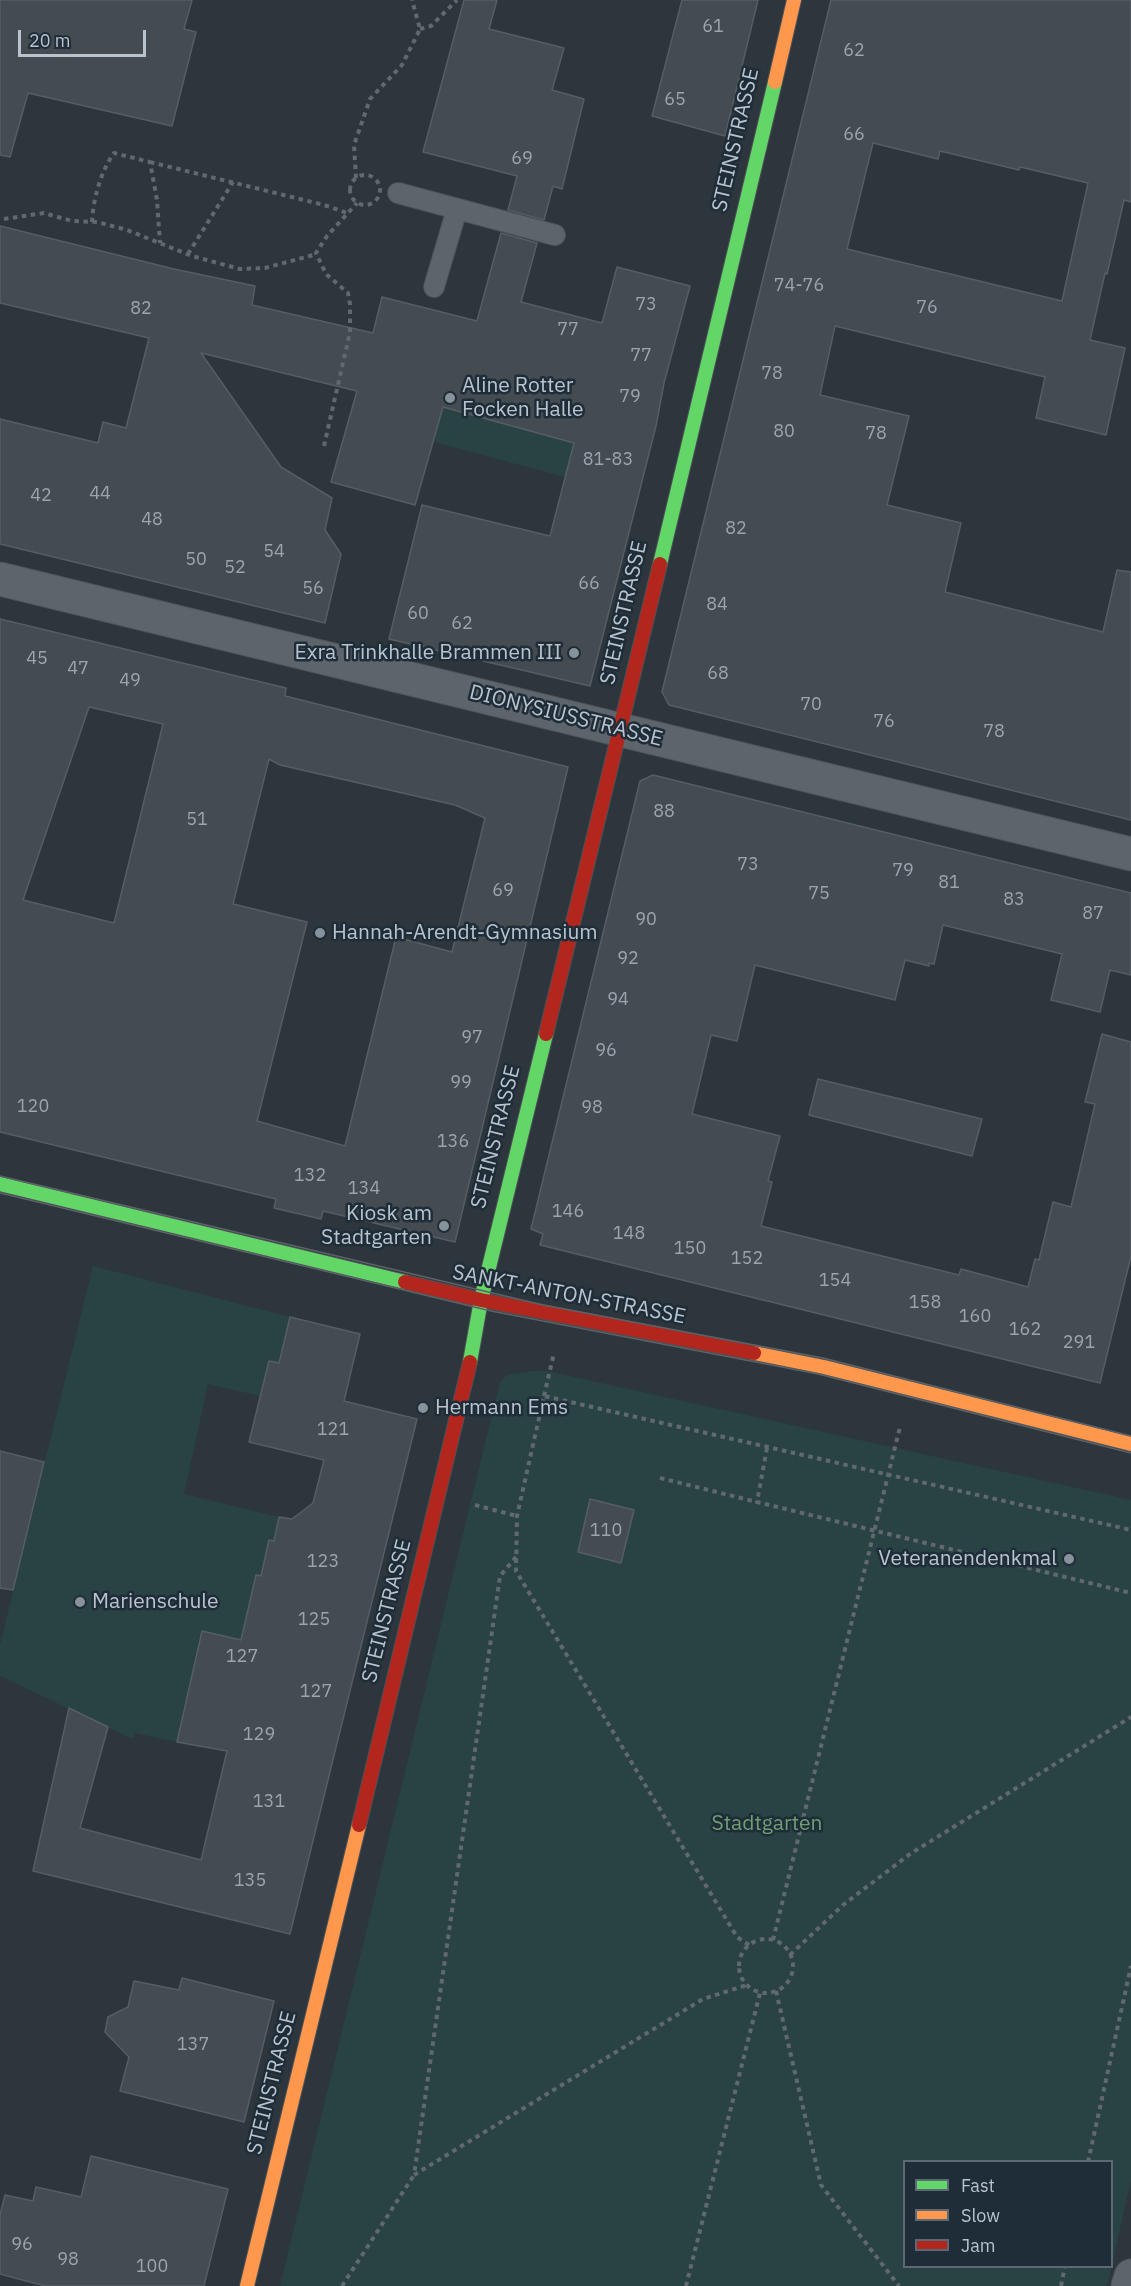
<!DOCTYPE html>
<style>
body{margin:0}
#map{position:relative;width:1131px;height:2286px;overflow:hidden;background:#2d363d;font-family:"IBM Plex Sans",sans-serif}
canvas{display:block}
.legend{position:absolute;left:903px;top:2160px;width:210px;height:108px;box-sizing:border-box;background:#1f2d39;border:2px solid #5c6974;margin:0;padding:8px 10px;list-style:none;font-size:18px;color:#b8c3cd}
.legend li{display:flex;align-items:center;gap:12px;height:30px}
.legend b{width:30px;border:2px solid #5c6974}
.scale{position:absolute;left:18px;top:30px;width:128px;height:27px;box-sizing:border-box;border:3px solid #b8c3cd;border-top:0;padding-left:8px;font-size:18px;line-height:21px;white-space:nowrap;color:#b8c3cd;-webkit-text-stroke:4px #1f2d39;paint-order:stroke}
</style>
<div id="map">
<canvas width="1131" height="2286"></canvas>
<ul class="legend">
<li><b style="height:8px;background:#63d668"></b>Fast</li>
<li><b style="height:8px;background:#ff974d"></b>Slow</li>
<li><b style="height:8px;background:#b3261e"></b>Jam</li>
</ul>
<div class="scale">20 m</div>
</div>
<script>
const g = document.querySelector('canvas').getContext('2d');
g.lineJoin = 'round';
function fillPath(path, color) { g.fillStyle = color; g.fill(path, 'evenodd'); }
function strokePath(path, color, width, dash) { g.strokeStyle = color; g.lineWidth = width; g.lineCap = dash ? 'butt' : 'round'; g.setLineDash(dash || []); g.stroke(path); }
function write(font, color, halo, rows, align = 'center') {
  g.font = font + ' "IBM Plex Sans",sans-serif'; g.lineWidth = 5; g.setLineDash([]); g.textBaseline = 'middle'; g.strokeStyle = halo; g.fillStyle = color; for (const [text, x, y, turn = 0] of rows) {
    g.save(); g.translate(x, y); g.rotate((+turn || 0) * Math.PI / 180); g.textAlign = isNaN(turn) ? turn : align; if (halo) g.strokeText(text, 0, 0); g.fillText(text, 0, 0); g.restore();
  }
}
fillPath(new Path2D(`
 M 443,407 L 574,443 L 565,477 L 434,442 Z
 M 93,1266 L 290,1317 L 279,1363 L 269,1361 L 260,1396 L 208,1384 L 184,1494 L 279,1517 L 274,1541 L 269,1540 L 261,1576 L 256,1576 L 246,1616 L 272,1647 L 201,1631 L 194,1661 L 272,1679 L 184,1713 L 177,1742 L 135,1733 L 133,1739 L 0,1676 L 0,1645 Z
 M 532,1371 L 547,1371 L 1131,1500 L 1131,2180 L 1107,2286 L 280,2286 L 500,1382 L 507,1375 ZM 904,2162 L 1112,2162 L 1112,2266 L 904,2266 Z`), '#294344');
const building = new Path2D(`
 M 0,0 L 192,0 L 184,29 L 196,32 L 172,126 L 28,93 L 10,157 L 0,155 Z
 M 464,0 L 497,0 L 489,29 L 564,48 L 552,90 L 584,99 L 562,189 L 553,186 L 544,220 L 508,210 L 517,176 L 423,152 Z
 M 682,0 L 758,0 L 725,136 L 652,116 Z
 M 831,0 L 1131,0 L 1131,202 L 1124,200 L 1107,274 L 1105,273 L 1090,340 L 1125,348 L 1106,435 L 1036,418 L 1045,377 L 835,326 L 820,395 L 909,416 L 887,505 L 961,523 L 945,592 L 1103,632 L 1117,570 L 1131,572 L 1131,820 L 669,705 L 662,692 ZM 873,143 L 938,159 L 940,151 L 1019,170 L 1020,167 L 1088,183 L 1062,301 L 847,249 Z
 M 0,226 L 174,269 L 255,286 L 252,305 L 373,333 L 382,297 L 477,321 L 501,233 L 537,243 L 521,302 L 602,323 L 617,267 L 690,286 L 664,383 L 656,426 L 590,686 L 389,639 L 422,505 L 550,536 L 574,443 L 443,407 L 415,505 L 331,482 L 357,391 L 201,353 L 281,467 L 332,498 L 325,530 L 341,554 L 325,623 L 0,544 L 0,419 L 98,443 L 103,422 L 126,428 L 149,338 L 0,303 Z
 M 0,619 L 286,688 L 285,696 L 568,767 L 455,1242 L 323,1211 L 321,1219 L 274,1208 L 276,1199 L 0,1132 ZM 89,707 L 163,724 L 114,923 L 23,900 ZM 269,759 L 280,765 L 455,805 L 485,818 L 452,952 L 396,937 L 345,1146 L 257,1121 L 307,922 L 233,904 Z
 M 653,775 L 1131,893 L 1131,975 L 1110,970 L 1100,1012 L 1051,1000 L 1062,954 L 943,925 L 934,964 L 929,963 L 929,966 L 905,960 L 895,1000 L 755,965 L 737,1041 L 711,1035 L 692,1114 L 780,1136 L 768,1181 L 772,1182 L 761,1226 L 959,1275 L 961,1269 L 1028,1287 L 1035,1259 L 1039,1260 L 1053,1202 L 1071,1207 L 1095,1104 L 1085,1102 L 1102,1034 L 1131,1042 L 1131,1256 L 1100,1383 L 540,1245 L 543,1234 L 531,1229 L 640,781 Z
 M 818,1079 L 982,1119 L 972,1156 L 809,1115 Z
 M 290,1317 L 360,1334 L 344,1401 L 417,1419 L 290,1934 L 33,1871 L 69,1708 L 108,1727 L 80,1828 L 201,1860 L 227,1751 L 177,1742 L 202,1631 L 241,1640 L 256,1575 L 261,1576 L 269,1540 L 274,1541 L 279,1517 L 292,1519 L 313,1503 L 324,1460 L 249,1442 L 269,1361 L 279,1363 Z
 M 0,1451 L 44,1462 L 13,1590 L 0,1588 Z
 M 590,1499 L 634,1510 L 621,1563 L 578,1552 Z
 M 182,1978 L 274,2001 L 244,2122 L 120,2091 L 129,2057 L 105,2032 L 108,2017 L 128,2007 L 134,1981 L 179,1990 Z
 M 91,2156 L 228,2189 L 204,2286 L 45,2286 L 0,2274 L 0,2215 L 5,2195 L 33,2201 L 36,2187 L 81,2197 Z`);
fillPath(building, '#444b51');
strokePath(building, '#555e65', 1.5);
const lane = new Path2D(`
 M 398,193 L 555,235
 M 434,287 L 457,209`);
const street = new Path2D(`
 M 0,579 L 1131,854
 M 1128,2286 L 1131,2276`);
const fast = new Path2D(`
 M 660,564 L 775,82
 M 0,1184 L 405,1282
 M 470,1362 L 481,1300 L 546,1034`);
const slow = new Path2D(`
 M 775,82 L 794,0
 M 754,1353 L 824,1367 L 1131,1444
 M 247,2286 L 359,1825`);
const jam = new Path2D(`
 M 546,1034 L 660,564
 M 405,1282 L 481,1300 L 754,1353
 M 359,1825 L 470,1362`);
strokePath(lane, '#4c5257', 22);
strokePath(street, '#4c5257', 35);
strokePath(fast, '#4c5257', 16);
strokePath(slow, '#4c5257', 16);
strokePath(jam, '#4c5257', 16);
strokePath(new Path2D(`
 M 420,29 L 431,26 L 457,0
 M 150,162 L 324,205 L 347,213
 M350 190a15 15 0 1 1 30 0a15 15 0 1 1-30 0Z
 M 356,178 L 354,145 L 370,99 L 402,65 L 420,29 L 412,0
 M 4,219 L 44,213 L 72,221 L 97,222 L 127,230 L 192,256 L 240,269 L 265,268 L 317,254
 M 92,222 C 93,199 101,171 114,153 L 150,162 L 157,200 L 160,243
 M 188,254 L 233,182
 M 324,446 L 350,332 L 350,304 L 348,293 L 326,274 L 316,253 L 327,236 L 357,203
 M 544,1396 L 554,1353
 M 767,1448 L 757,1502 L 1131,1593
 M 660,1478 L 757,1502
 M 475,1505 L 517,1516
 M 516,1557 L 500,1576 L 414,2175 L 703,1999 L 747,1985
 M739 1966a27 27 0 1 1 54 0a27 27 0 1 1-54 0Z
 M 773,1940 L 900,1427
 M 749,1945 L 737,1937 L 516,1571 L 517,1516 L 544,1396 L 1131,1530
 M 790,1955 L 843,1905 L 910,1854 L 1131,1717
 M 776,1991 L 821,2185 L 899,2286
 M 1088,2162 L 1131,1966
 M 342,2286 L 414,2175
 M 686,2286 L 760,1993
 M 1061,2286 L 1065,2266`), '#61686e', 4, [4.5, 4.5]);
strokePath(lane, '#5e646b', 20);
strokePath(street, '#5e646b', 33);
strokePath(fast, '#63d668', 14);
strokePath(slow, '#ff974d', 14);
strokePath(jam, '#b3261e', 14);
strokePath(new Path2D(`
 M 0,1176 L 543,1305 L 823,1358 L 1131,1436
 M 0,1193 L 491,1311 L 818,1374 L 1131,1453`), '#5c6368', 1.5);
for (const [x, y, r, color] of [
 [450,398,6,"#87929b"],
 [574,653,6,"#87929b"],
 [320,933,6,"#87929b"],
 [444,1226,6,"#87929b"],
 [423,1408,6,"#87929b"],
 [1069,1559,6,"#87929b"],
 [80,1602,6,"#87929b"]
]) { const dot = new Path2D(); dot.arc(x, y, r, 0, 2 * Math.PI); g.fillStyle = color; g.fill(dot); strokePath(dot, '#1f2d39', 2); }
write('18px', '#9ba5ae', null, [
 ["61",713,27],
 ["62",854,51],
 ["65",675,100],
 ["66",854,135],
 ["69",522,159],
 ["74-76",799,286],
 ["73",646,305],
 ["76",927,308],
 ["82",141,309],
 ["77",568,330],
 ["77",641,356],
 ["78",772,374],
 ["79",630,397],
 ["80",784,432],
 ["78",876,434],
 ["81-83",608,460],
 ["44",100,494],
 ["42",41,496],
 ["48",152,520],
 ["82",736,529],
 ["54",274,552],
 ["50",196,560],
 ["52",235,568],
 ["66",589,584],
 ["56",313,589],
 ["84",717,605],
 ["60",418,614],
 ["62",462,624],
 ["45",37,659],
 ["47",78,669],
 ["68",718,674],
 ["49",130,681],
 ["70",811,705],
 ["76",884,722],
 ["78",994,732],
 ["88",664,812],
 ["51",197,820],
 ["73",748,865],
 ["79",903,871],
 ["81",949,883],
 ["69",503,891],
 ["75",819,894],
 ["83",1014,900],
 ["87",1093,914],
 ["90",646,920],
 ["92",628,959],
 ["94",618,1000],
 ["97",472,1038],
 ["96",606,1051],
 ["99",461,1083],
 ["120",33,1107],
 ["98",592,1108],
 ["136",453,1142],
 ["132",310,1176],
 ["134",364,1189],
 ["146",568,1212],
 ["148",629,1234],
 ["150",690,1249],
 ["152",747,1259],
 ["154",835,1281],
 ["158",925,1303],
 ["160",975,1317],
 ["162",1025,1330],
 ["291",1079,1343],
 ["121",333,1430],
 ["110",606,1531],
 ["123",323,1562],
 ["125",314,1620],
 ["127",242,1657],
 ["127",316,1692],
 ["129",259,1735],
 ["131",269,1802],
 ["135",250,1881],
 ["137",193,2045],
 ["96",22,2245],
 ["98",68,2260],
 ["100",152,2267]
]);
write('21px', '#b8c3cd', '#1f2d39', [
 ["STEINSTRASSE",736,140,-77],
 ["STEINSTRASSE",624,613,-77],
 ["DIONYSIUSSTRASSE",566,716,14],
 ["STEINSTRASSE",496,1137,-76],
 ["SANKT-ANTON-STRASSE",569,1295,11],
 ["STEINSTRASSE",387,1611,-76],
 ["STEINSTRASSE",272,2083,-76]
]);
write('21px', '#b8c3cd', '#1f2d39', [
 ["Aline Rotter",462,386],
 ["Focken Halle",462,410],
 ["Exra Trinkhalle Brammen III",562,653,"right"],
 ["Hannah-Arendt-Gymnasium",332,933],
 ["Kiosk am",432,1214,"right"],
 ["Stadtgarten",432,1238,"right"],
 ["Hermann Ems",435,1408],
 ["Veteranendenkmal",1057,1559,"right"],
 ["Marienschule",92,1602]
], 'left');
write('21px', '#6e9f73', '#1f2d39', [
 ["Stadtgarten",767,1824]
]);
</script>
